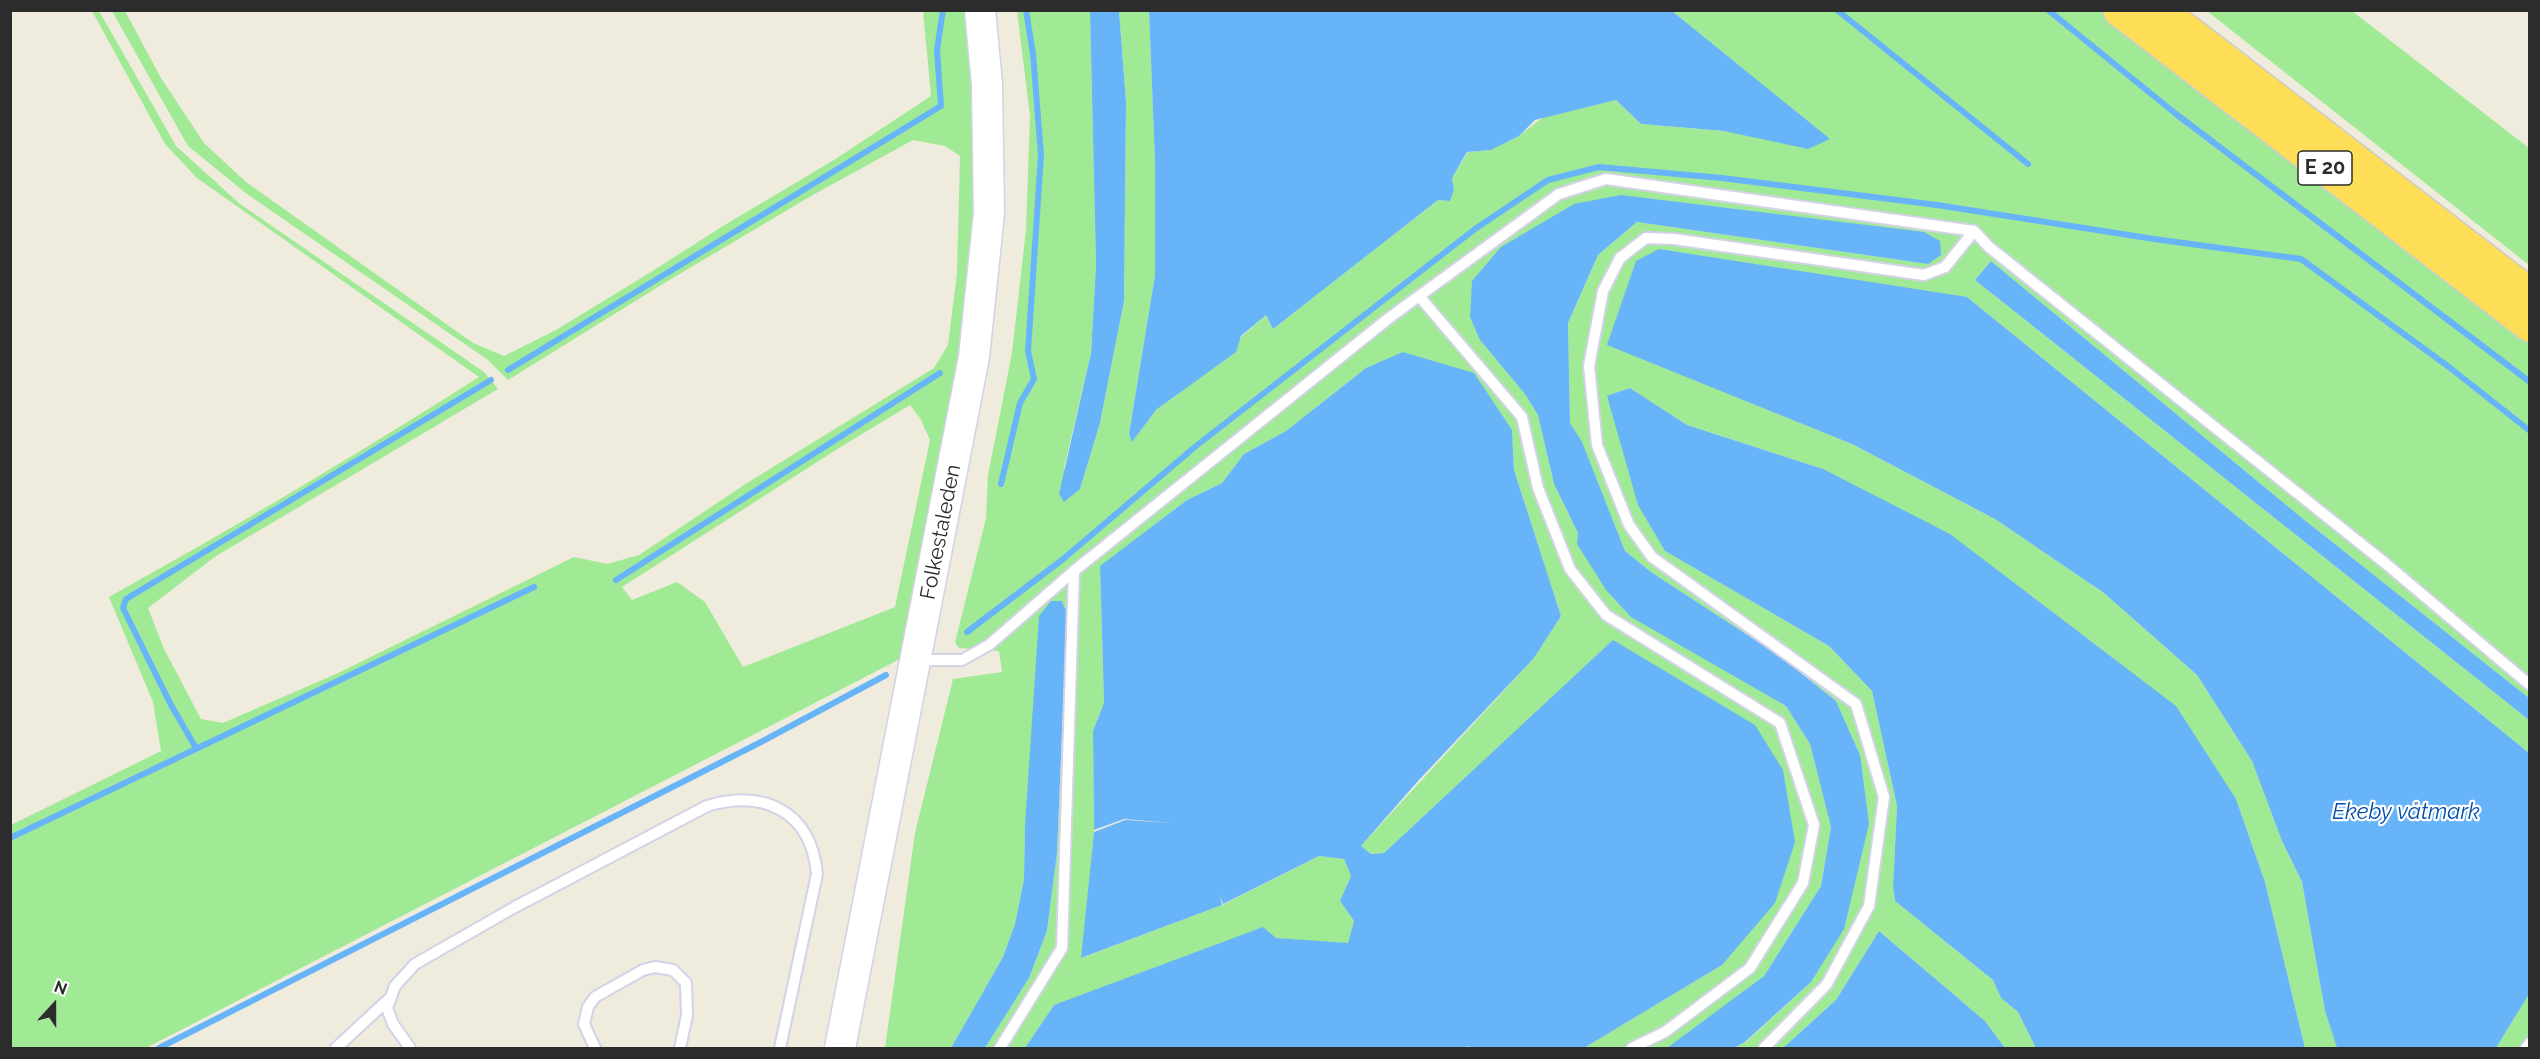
<!DOCTYPE html>
<meta charset="utf-8">
<style>
body{margin:0}
#map{position:relative;width:2540px;height:1059px;overflow:hidden;background:#efebdd;font-family:Raleway,sans-serif}
canvas{display:block}
.frame{position:absolute;inset:0;border:12px solid #2c2c2c;pointer-events:none}
.north{position:absolute;left:24px;top:975px;width:60px;height:60px;-webkit-text-stroke:4px #fff;paint-order:stroke;rotate:21deg;font-size:16px;font-weight:700;line-height:24px;text-align:center;color:#2c2c2c}
.north::after{content:'';display:block;margin:auto;width:21px;height:27px;background:#2c2c2c;clip-path:polygon(50% 0,100% 100%,50% 72%,0 100%)}
</style>
<div id="map">
<canvas width="2540" height="1059"></canvas>
<div class="frame"></div>
<div class="north">N</div>
</div>
<script>
const g = document.querySelector('canvas').getContext('2d');
g.lineJoin = 'round';
function fillPath(path, color) { g.fillStyle = color; g.fill(path, 'evenodd'); }
function strokePath(path, color, width, dash) { g.strokeStyle = color; g.lineWidth = width; g.lineCap = dash ? 'butt' : 'round'; g.setLineDash(dash || []); g.stroke(path); }
function write(font, color, halo, rows, align = 'center') {
  g.font = font + ' Raleway,sans-serif'; g.lineWidth = 4.5; g.setLineDash([]); g.textBaseline = 'middle'; g.strokeStyle = halo; g.fillStyle = color; for (const [text, x, y, turn = 0] of rows) {
    g.save(); g.translate(x, y); g.rotate((+turn || 0) * Math.PI / 180); g.textAlign = isNaN(turn) ? turn : align; if (halo) g.strokeText(text, 0, 0); g.fillText(text, 0, 0); g.restore();
  }
}
fillPath(new Path2D(`
 M 92,11 L 99,11 L 176,146 L 240,204 L 484,372 L 498,389 L 216,556 L 148,608 L 164,649 L 201,719 L 223,723 L 336,674 L 574,557 L 607,564 L 639,555 L 747,483 L 934,368 L 948,345 L 957,273 L 960,156 L 945,146 L 913,140 L 811,196 L 666,282 L 508,380 L 488,360 L 247,194 L 188,146 L 112,11 L 125,11 L 161,78 L 204,143 L 246,182 L 473,343 L 504,356 L 556,330 L 651,272 L 723,226 L 834,160 L 931,96 L 923,11 L 966,11 L 975,98 L 975,161 L 973,235 L 962,340 L 900,659 L 146,1048 L 11,1048 L 11,825 L 161,751 L 153,702 L 109,597 C 235,527 358,454 479,377 L 197,178 L 165,144 ZM 910,405 L 920,418 L 930,440 L 895,607 L 743,667 L 705,602 L 677,582 L 632,600 L 622,587 L 839,448 Z
 M 1017,11 L 1090,11 L 1096,265 L 1091,353 L 1064,468 L 1080,489 L 1100,423 L 1124,301 L 1126,102 L 1119,11 L 1149,11 L 1155,162 L 1155,275 L 1129,434 L 1132,441 L 1156,410 L 1173,398 L 1266,315 L 1273,329 L 1438,200 L 1450,201 L 1454,190 L 1452,178 L 1468,152 L 1491,150 L 1519,136 L 1542,118 L 1616,100 L 1641,124 L 1830,140 L 1672,11 L 2102,11 L 2529,340 L 2529,698 L 2302,518 L 1991,261 L 1975,280 L 2529,720 L 2529,753 L 1967,297 L 1607,344 L 1852,444 L 1995,519 L 2104,593 L 2197,675 L 2252,761 L 2282,841 L 2302,882 L 2325,1011 L 2337,1048 L 2305,1048 L 2265,882 L 2236,799 L 1823,469 L 1687,425 L 1630,388 L 1607,397 L 1665,551 L 1829,646 L 1872,691 L 1897,806 L 1893,887 L 1895,901 L 1993,980 L 2001,998 L 2018,1012 L 2036,1048 L 2005,1048 L 1985,1021 L 1879,931 L 1836,1000 L 1783,1048 L 1734,1048 L 1746,1042 L 1811,982 L 1860,755 L 1836,701 L 1778,655 L 1651,572 L 1625,551 L 1582,443 L 1570,423 L 1568,323 L 1598,255 L 1637,222 L 1928,264 L 1621,195 L 1480,340 L 1525,394 L 1538,415 L 1554,484 L 1578,533 L 1760,690 L 1786,706 L 1810,744 L 1831,827 L 1821,886 L 1764,976 L 1676,1043 L 1667,1048 L 1584,1048 L 1722,965 L 1614,640 L 1384,853 L 1371,854 L 1361,846 L 1534,658 L 1561,616 L 1514,470 L 1512,430 L 1366,368 L 1286,431 L 1244,454 L 1222,483 L 1187,500 L 1100,567 L 1104,703 L 1093,731 L 1094,832 L 1082,958 L 1222,905 L 1319,856 L 1344,859 L 1351,876 L 1340,901 L 1354,921 L 1348,944 L 1275,938 L 1054,1005 L 1025,1048 L 985,1048 L 1029,978 L 1047,931 L 1057,853 L 1067,613 L 1062,601 L 1025,825 L 1024,879 L 1015,924 L 1003,957 L 951,1048 L 885,1048 L 915,833 L 953,679 L 1002,672 L 999,651 L 959,648 L 955,642 L 986,518 L 988,475 L 1012,353 L 1026,230 L 1030,116 Z
 M 2207,11 L 2352,11 L 2529,148 L 2529,265 Z
 M 2529,994 L 2529,1048 L 2496,1048 Z`), '#a0ea96');
fillPath(new Path2D(`
 M 1090,11 L 1119,11 L 1126,102 L 1124,301 L 1100,423 L 1080,489 L 1064,502 L 1059,494 L 1091,353 L 1096,265 Z
 M 1149,11 L 1672,11 L 1830,139 L 1808,149 L 1724,131 L 1641,124 L 1616,100 L 1535,120 L 1519,136 L 1491,150 L 1467,152 L 1452,178 L 1454,190 L 1450,201 L 1438,200 L 1273,329 L 1266,315 L 1241,336 L 1236,352 L 1156,410 L 1132,442 L 1129,434 L 1155,275 L 1155,162 Z
 M 1621,195 L 1924,232 L 1940,241 L 1941,255 L 1928,264 L 1637,222 L 1598,255 L 1568,323 L 1570,423 L 1582,442 L 1625,551 L 1651,572 L 1778,655 L 1836,701 L 1860,755 L 1869,824 L 1844,929 L 1811,982 L 1745,1042 L 1734,1048 L 1667,1048 L 1764,976 L 1821,886 L 1831,827 L 1810,744 L 1786,706 L 1631,617 L 1606,590 L 1577,544 L 1578,533 L 1554,484 L 1538,415 L 1525,394 L 1480,340 L 1470,317 L 1472,281 L 1501,247 L 1574,204 Z
 M 1659,249 L 1967,297 L 2529,753 L 2529,994 L 2496,1048 L 2337,1048 L 2325,1011 L 2302,882 L 2282,841 L 2252,761 L 2197,675 L 2104,593 L 1995,519 L 1852,444 L 1607,345 L 1636,261 Z
 M 1991,261 L 2302,518 L 2529,698 L 2529,720 L 1975,280 Z
 M 1403,352 L 1474,373 L 1512,430 L 1514,470 L 1561,616 L 1534,658 L 1418,781 L 1361,846 L 1371,854 L 1384,853 L 1613,640 L 1755,725 L 1783,770 L 1795,842 L 1775,903 L 1722,965 L 1584,1048 L 1470,1048 L 1468,1046 L 1463,1048 L 1025,1048 L 1054,1005 L 1263,927 L 1276,938 L 1348,943 L 1354,921 L 1340,901 L 1351,876 L 1344,859 L 1319,856 L 1223,904 L 1220,895 L 1222,905 L 1081,958 L 1094,832 L 1125,820 L 1172,823 L 1124,819 L 1094,830 L 1093,731 L 1104,703 L 1100,566 L 1187,500 L 1222,483 L 1244,454 L 1286,431 L 1366,368 Z
 M 1630,388 L 1687,425 L 1823,469 L 1950,534 L 2176,706 L 2236,799 L 2265,882 L 2305,1048 L 2036,1048 L 2018,1012 L 2001,998 L 1993,980 L 1895,901 L 1893,887 L 1897,806 L 1872,691 L 1829,646 L 1665,551 L 1638,505 L 1607,396 Z
 M 1051,601 L 1062,601 L 1067,613 L 1057,853 L 1047,931 L 1029,978 L 985,1048 L 951,1048 L 1003,957 L 1015,924 L 1024,879 L 1025,825 L 1039,616 Z
 M 1879,931 L 1985,1021 L 2005,1048 L 1783,1048 L 1836,1000 Z`), '#68b4f9');
strokePath(new Path2D(`
 M 1837,10 L 2028,164
 M 2048,10 L 2176,114 L 2530,382
 M 508,370 L 941,106 L 937,50 L 943,10
 M 1001,484 L 1020,403 L 1034,379 L 1028,351 L 1041,155 L 1033,54 L 1026,10
 M 616,580 L 940,373
 M 967,632 L 1062,560 L 1196,446 L 1475,229 L 1548,180 L 1599,167 L 1722,178 L 1937,205 L 2154,239 L 2301,259 L 2449,367 L 2530,431
 M 196,748 L 171,705 L 123,608 L 126,599 L 491,380
 M 10,838 L 534,587
 M 159,1048 L 761,742 L 886,675`), '#68b4f9', 6);
const service = new Path2D(`
 M 1419,296 L 1522,417 L 1538,488 L 1570,569 L 1606,615 L 1780,723 L 1814,825 L 1803,883 L 1750,968 L 1665,1032 L 1632,1048
 M 918,660 L 962,660 L 989,645 L 1074,571 L 1389,318 L 1559,194 L 1606,179 L 1974,231 L 1989,247 L 2385,563 L 2530,685
 M 336,1048 L 390,998
 M 410,1048 L 393,1024 L 387,1008 L 395,986 L 415,964 L 515,907 L 707,806 C 764,789 811,811 817,874 L 780,1048
 M 595,1048 L 584,1024 L 588,1007 L 595,997 L 643,970 L 655,967 L 673,970 L 686,983 L 687,1015 L 680,1048
 M 1000,1048 L 1062,948 L 1074,571
 M 1764,1048 L 1827,984 L 1869,906 L 1884,797 L 1856,704 L 1652,557 L 1629,525 L 1597,445 L 1589,366 L 1603,291 L 1620,258 L 1646,238 L 1674,239 L 1924,275 L 1945,267 L 1974,231
 M 2526,1048 L 2530,1043`);
const secondary = new Path2D(`
 M 840,1048 L 974,357 L 989,213 L 987,84 L 980,10`);
const trunk = new Path2D(`
 M 2120,10 L 2530,325
 M 2159,10 L 2530,295`);
strokePath(service, '#d3d2e6', 14);
strokePath(secondary, '#d3d2e6', 33);
strokePath(trunk, '#ccc', 36);
strokePath(service, '#fff', 10);
strokePath(secondary, '#fff', 30);
strokePath(trunk, '#fede56', 33);
for (const [x, y, w] of [
 [2325,168,54]
]) { const box = new Path2D(); box.roundRect(x - w / 2, y - 17, w, 34, 4.5); g.fillStyle = '#fff'; g.fill(box); strokePath(box, '#2c2c2c', 1.5); }
write('bold 20px', '#2c2c2c', null, [
 ["E 20",2325,168]
]);
write('21px', '#2c2c2c', '#fff', [
 ["Folkestaleden",941,532,-79]
]);
write('italic 22px', '#024caa', '#fff', [
 ["Ekeby våtmark",2406,812]
]);
</script>
